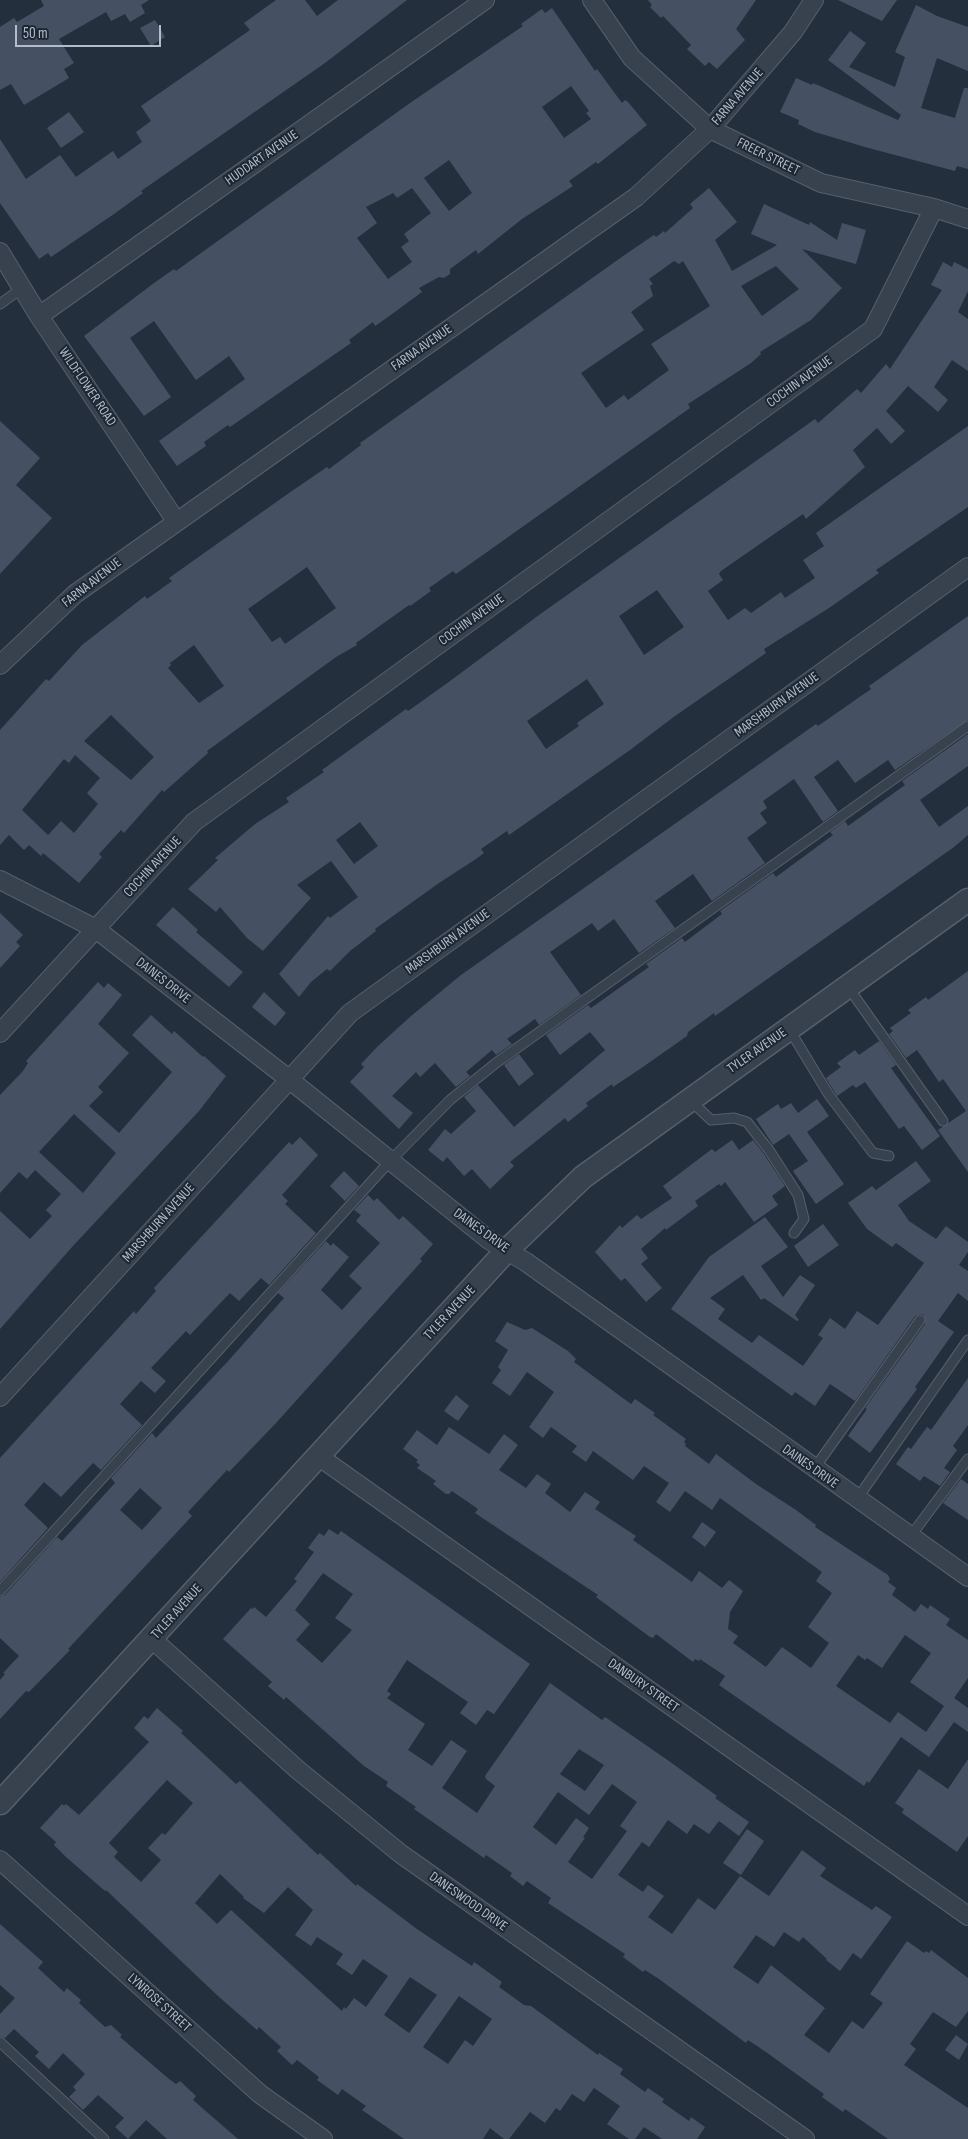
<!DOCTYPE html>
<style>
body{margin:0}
#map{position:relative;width:968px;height:2139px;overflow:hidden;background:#242f3e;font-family:"Sofia Sans Condensed",sans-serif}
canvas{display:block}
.scale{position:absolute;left:15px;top:25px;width:146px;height:22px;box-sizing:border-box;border:2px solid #b4bcc9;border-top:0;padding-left:6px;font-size:15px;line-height:18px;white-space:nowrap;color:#b4bcc9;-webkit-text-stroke:4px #1d2633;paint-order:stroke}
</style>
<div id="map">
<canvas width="968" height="2139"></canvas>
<div class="scale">50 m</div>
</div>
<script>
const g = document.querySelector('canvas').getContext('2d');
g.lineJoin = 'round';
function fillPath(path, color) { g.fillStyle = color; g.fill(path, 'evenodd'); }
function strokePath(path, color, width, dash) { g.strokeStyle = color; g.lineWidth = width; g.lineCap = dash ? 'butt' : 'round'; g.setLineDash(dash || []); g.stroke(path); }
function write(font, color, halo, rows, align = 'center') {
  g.font = font + ' "Sofia Sans Condensed",sans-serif'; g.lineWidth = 4; g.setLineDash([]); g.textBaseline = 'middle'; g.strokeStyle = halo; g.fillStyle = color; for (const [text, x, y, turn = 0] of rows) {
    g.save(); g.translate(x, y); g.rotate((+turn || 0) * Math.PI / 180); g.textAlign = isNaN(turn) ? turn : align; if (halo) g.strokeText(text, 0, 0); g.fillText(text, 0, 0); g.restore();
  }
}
fillPath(new Path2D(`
 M 41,0 L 149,0 L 141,5 L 145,13 L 130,22 L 125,14 L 111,21 L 106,12 L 59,39 L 74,63 L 64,69 L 69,78 L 24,105 L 11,84 L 0,90 L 0,27 L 14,18 L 17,22 L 44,6 Z
 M 276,0 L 305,0 L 317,16 L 338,0 L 407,0 L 325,63 L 141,191 L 143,193 L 114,214 L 51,257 L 48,253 L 39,259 L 0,203 L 0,139 L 26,179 L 60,155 L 76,177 L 113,151 L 118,159 L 142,142 L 136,132 L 151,121 L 141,106 L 250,30 L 244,23 Z
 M 648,0 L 756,0 L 736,29 L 745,40 L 717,69 L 709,62 L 705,66 L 687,49 L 691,45 L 663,16 L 661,18 L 650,7 L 652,5 Z
 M 838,0 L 897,0 L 882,21 Z
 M 916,5 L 937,16 L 968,27 L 968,71 L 937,58 L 921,108 L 955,118 L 964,88 L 968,88 L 968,169 L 957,166 L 955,171 L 865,147 L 815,132 L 798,124 L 799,120 L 780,112 L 796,78 L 812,85 L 813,83 L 898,120 L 901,115 L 828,60 L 850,31 L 866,43 L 849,67 L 895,87 L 905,57 L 895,52 Z
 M 552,8 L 595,71 L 597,69 L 622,103 L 625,100 L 628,102 L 647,125 L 598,164 L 596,162 L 569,181 L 573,186 L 522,219 L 478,254 L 476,250 L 450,269 L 450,274 L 444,278 L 439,277 L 419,288 L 422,292 L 388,317 L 375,326 L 373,322 L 349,340 L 351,343 L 230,427 L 228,425 L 204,442 L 206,446 L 177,466 L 159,441 L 245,379 L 229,356 L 196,380 L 154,321 L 130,338 L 171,397 L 144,416 L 84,336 L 154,283 L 174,269 L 176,271 L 410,103 L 523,26 L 521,24 L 542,9 L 545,13 ZM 571,86 L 589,111 L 586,113 L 591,119 L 564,138 L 542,107 ZM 449,160 L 472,193 L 449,211 L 424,178 ZM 412,188 L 431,213 L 404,234 L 409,241 L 401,247 L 412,262 L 388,279 L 357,238 L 377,223 L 366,207 L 393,193 L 397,198 Z
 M 155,20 L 165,37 L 151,46 L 140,28 Z
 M 69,112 L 84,132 L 61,148 L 47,128 Z
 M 709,188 L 737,222 L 715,240 L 732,271 L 777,245 L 751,234 L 764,204 L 809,225 L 810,222 L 837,240 L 842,223 L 866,230 L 856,264 L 802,249 L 842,288 L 811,320 L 760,352 L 761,354 L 751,363 L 688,404 L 690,408 L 456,574 L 453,571 L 429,588 L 431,591 L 410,606 L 409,605 L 356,643 L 357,645 L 336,657 L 207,751 L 208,753 L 164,792 L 162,790 L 124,833 L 121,830 L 99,854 L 102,857 L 79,883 L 43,853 L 41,856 L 29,845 L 24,850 L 9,835 L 0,845 L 0,730 L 46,679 L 49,681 L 82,645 L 145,596 L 147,599 L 172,581 L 169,578 L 190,563 L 289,493 L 327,467 L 329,469 L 361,445 L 360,443 L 626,254 L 654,235 L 656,237 L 664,231 L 665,233 L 693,208 L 690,204 ZM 674,261 L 679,264 L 683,261 L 710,306 L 651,344 L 669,370 L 628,400 L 624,395 L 606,408 L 581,373 L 644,330 L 631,312 L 653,296 L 650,286 L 653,284 L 649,279 ZM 776,266 L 799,289 L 762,316 L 741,286 ZM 307,567 L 336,608 L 285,644 L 280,637 L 272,642 L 248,609 ZM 194,645 L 224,686 L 199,703 L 168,668 L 171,665 L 170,663 ZM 111,715 L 154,757 L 131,780 L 84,741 ZM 75,755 L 100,778 L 87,793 L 98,804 L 74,833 L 61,821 L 48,835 L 22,810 L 64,759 L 69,763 Z
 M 943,262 L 952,267 L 954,262 L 968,269 L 968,291 L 958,312 L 968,319 L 968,371 L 952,360 L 934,387 L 948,400 L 938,412 L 908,386 L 886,411 L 905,431 L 891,444 L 877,428 L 853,450 L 865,467 L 806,519 L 803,514 L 721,571 L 719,574 L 723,580 L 708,591 L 728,620 L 745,608 L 751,613 L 781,592 L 785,598 L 815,578 L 803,560 L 824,546 L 816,533 L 968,426 L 968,507 L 876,570 L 879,573 L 829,608 L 764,649 L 766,653 L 675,716 L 630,750 L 509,835 L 507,831 L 481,849 L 484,853 L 476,859 L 439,883 L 375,929 L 376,931 L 350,951 L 330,971 L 327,969 L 311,982 L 299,997 L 279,974 L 328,916 L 330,918 L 358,897 L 331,861 L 297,885 L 311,898 L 263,951 L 247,938 L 220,907 L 216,912 L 188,889 L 218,860 L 215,858 L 255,824 L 289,802 L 286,798 L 324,772 L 322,770 L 406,709 L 408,711 L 446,684 L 539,615 L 815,419 L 818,423 L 857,389 L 861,393 L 886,364 L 890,369 L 942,290 L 931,285 ZM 657,590 L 684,627 L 644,655 L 619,616 ZM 587,679 L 604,704 L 577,723 L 579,726 L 546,749 L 527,721 ZM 360,822 L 378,846 L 354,864 L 336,840 Z
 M 0,421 L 40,458 L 16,485 L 52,518 L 0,574 Z
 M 968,616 L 968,720 L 895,770 L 888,760 L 855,783 L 838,760 L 814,777 L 838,811 L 823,822 L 794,779 L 763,801 L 767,808 L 760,813 L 767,823 L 747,838 L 765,863 L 712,901 L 693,874 L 655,901 L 675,928 L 639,953 L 614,919 L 598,931 L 592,923 L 550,952 L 581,995 L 539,1025 L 535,1019 L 507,1039 L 512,1044 L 496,1055 L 492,1050 L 466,1072 L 470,1076 L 456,1087 L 435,1063 L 420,1077 L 416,1072 L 392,1096 L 413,1113 L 399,1129 L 350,1082 L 364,1067 L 361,1064 L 378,1046 L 411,1016 L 461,975 L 816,724 L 818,726 L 871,689 L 869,686 Z
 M 968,734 L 968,766 L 920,800 L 939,827 L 968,806 L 968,835 L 954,847 L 715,1016 L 714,1013 L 688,1032 L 687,1036 L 640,1069 L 613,1087 L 612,1084 L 586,1103 L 588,1106 L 568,1122 L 565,1118 L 510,1162 L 514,1166 L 490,1189 L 472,1169 L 464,1176 L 447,1157 L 443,1162 L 428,1150 L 445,1129 L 451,1134 L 476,1111 L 464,1097 L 478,1085 L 514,1127 L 605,1050 L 590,1032 L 560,1055 L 546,1035 L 588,1005 L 591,1008 L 622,986 L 649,967 L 646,964 L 682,938 L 685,942 L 722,914 L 720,911 L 773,873 L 776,877 L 833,835 L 830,832 L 845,821 L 848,826 L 855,821 L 905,785 L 902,781 Z
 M 173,907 L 198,930 L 196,932 L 243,972 L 229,987 L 156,925 Z
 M 0,913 L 23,935 L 16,942 L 20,946 L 0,968 Z
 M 968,971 L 968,1172 L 938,1130 L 966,1111 L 943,1079 L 939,1082 L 917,1050 L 906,1058 L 889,1034 L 893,1031 L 890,1028 L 911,1013 L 908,1010 L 926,997 L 928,1000 Z
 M 98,982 L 104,988 L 108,983 L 122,995 L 98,1024 L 129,1053 L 98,1087 L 103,1092 L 89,1106 L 119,1133 L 172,1072 L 132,1035 L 151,1015 L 172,1034 L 174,1031 L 203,1057 L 204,1056 L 226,1076 L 199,1111 L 72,1247 L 0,1329 L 0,1211 L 30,1239 L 52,1216 L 46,1210 L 61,1194 L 35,1170 L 27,1179 L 19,1172 L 0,1193 L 0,1095 L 23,1071 L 28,1063 L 26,1061 ZM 74,1114 L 116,1153 L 83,1193 L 39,1152 Z
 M 264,992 L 286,1013 L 275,1026 L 252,1007 Z
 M 879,1041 L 896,1065 L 891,1068 L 940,1136 L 922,1150 L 904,1126 L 899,1129 L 865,1082 L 856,1088 L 853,1085 L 837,1096 L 826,1078 L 841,1067 L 837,1063 L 855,1050 L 859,1055 Z
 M 519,1054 L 534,1074 L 519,1086 L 504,1065 Z
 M 817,1099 L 829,1116 L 807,1132 L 844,1184 L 816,1204 L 793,1171 L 808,1161 L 789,1134 L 773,1145 L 756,1119 L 778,1104 L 781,1109 L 791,1103 L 798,1113 Z
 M 300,1137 L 318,1155 L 282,1195 L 288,1201 L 285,1204 L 316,1233 L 269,1285 L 261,1278 L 239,1301 L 230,1293 L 190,1335 L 186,1331 L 151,1368 L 166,1381 L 155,1393 L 141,1381 L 120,1404 L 142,1425 L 101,1470 L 93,1463 L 61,1497 L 44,1482 L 24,1505 L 48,1528 L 0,1582 L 0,1458 L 134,1311 L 136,1314 L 156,1291 L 154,1288 L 289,1142 L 292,1145 Z
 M 732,1140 L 739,1150 L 753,1140 L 764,1154 L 785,1186 L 772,1196 L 778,1205 L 754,1222 L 725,1182 L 721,1186 L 719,1184 L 695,1201 L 698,1206 L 666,1230 L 665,1228 L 641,1249 L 648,1258 L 641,1264 L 662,1288 L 646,1302 L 625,1278 L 621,1281 L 595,1252 L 620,1225 L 622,1228 L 637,1215 L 641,1219 L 672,1198 L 663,1186 L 712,1149 L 715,1152 Z
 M 916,1161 L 931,1181 L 898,1205 L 909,1221 L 936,1239 L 946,1226 L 968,1242 L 968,1252 L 959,1265 L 968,1271 L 968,1301 L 958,1293 L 938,1321 L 954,1332 L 915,1387 L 917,1389 L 870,1453 L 848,1436 L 867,1409 L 865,1408 L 925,1324 L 924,1315 L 920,1314 L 915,1316 L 855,1401 L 830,1384 L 815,1406 L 795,1392 L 792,1396 L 671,1309 L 709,1257 L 765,1217 L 788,1247 L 761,1266 L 783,1297 L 800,1275 L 815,1285 L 795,1315 L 799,1320 L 797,1321 L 764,1298 L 761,1300 L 743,1275 L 710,1298 L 725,1309 L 718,1319 L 752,1343 L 759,1335 L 803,1366 L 823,1338 L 818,1335 L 830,1318 L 845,1329 L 857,1311 L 878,1325 L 924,1263 L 896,1243 L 892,1247 L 867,1229 L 848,1203 L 872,1186 L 876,1190 Z
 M 344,1171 L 359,1186 L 345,1201 L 330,1186 Z
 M 368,1195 L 374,1201 L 377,1198 L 399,1220 L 403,1216 L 433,1244 L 420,1259 L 422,1261 L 276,1423 L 229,1472 L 227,1470 L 188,1512 L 192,1516 L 68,1649 L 70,1650 L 29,1692 L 26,1691 L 0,1719 L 0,1680 L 5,1674 L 3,1673 L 19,1656 L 0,1638 L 0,1597 L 5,1595 L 57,1537 L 62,1541 L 115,1483 L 111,1478 L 152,1433 L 156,1438 L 230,1359 L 284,1298 L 278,1293 L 326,1241 L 331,1246 L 333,1243 L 349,1257 L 321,1290 L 342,1310 L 362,1288 L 349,1276 L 380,1243 L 356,1221 L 361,1215 L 354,1210 ZM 140,1488 L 162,1508 L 142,1530 L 120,1510 Z
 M 823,1224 L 839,1245 L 808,1267 L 794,1246 Z
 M 507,1322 L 525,1330 L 532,1328 L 568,1351 L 576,1359 L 574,1362 L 631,1404 L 635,1399 L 655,1413 L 653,1415 L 686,1439 L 684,1442 L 686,1444 L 685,1446 L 709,1464 L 716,1454 L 756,1484 L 796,1510 L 816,1525 L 815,1527 L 888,1575 L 890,1579 L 888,1582 L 896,1588 L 892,1595 L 915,1612 L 921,1604 L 928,1609 L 930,1605 L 950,1619 L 946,1625 L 968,1640 L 968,1678 L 954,1698 L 968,1708 L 968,1732 L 954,1722 L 929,1757 L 901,1737 L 869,1783 L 867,1781 L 864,1786 L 719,1685 L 725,1676 L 700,1659 L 699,1661 L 695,1659 L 693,1662 L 656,1634 L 653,1638 L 650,1637 L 596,1597 L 598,1595 L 475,1513 L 478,1509 L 452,1491 L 449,1494 L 446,1494 L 433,1484 L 436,1481 L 417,1468 L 420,1465 L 416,1462 L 418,1460 L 403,1449 L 417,1430 L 437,1445 L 449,1427 L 489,1454 L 504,1434 L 518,1445 L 499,1470 L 526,1488 L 537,1474 L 551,1484 L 545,1493 L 570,1512 L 585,1492 L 600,1502 L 595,1509 L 636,1536 L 633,1540 L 692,1582 L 699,1571 L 722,1588 L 729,1580 L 743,1591 L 730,1612 L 728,1629 L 738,1636 L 733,1643 L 766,1667 L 782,1647 L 811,1668 L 829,1643 L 808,1627 L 832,1593 L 816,1581 L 822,1572 L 720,1498 L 712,1510 L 685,1491 L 670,1512 L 656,1502 L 669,1483 L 644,1466 L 633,1480 L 593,1451 L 586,1462 L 572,1452 L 577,1446 L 551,1427 L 543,1438 L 529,1427 L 554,1392 L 527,1372 L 510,1396 L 492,1383 L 501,1370 L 498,1367 L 508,1350 L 495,1341 ZM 905,1635 L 931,1653 L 910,1682 L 944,1706 L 926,1732 L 898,1712 L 890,1723 L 836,1686 L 858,1655 L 865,1660 L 867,1658 L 882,1668 Z
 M 968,1378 L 968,1425 L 953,1446 L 957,1450 L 944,1468 L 950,1472 L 940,1486 L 924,1476 L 920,1481 L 896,1464 L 908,1447 L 911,1449 L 927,1427 L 931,1430 Z
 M 456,1395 L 469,1406 L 458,1421 L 444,1411 Z
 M 961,1479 L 968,1484 L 968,1520 L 943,1503 Z
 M 702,1522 L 716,1532 L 705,1547 L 692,1537 Z
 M 329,1529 L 338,1535 L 341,1531 L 530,1664 L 494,1714 L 487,1710 L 476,1725 L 460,1713 L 468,1702 L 407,1660 L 387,1691 L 391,1694 L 387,1698 L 425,1724 L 408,1750 L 432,1766 L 451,1740 L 467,1751 L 442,1788 L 477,1813 L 495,1786 L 486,1779 L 485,1776 L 550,1683 L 602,1720 L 605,1717 L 669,1761 L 717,1796 L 715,1798 L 749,1822 L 739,1836 L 719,1821 L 709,1834 L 694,1824 L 687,1834 L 668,1820 L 649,1847 L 642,1842 L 618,1875 L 643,1892 L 648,1885 L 664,1896 L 648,1917 L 672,1934 L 698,1898 L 715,1910 L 740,1876 L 769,1896 L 802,1850 L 826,1868 L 820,1876 L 872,1910 L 876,1906 L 892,1917 L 861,1959 L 853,1953 L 840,1971 L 826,1960 L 827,1959 L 803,1937 L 799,1942 L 784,1932 L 774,1947 L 756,1935 L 733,1967 L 758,1984 L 771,1965 L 825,2008 L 804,2035 L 829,2053 L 852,2021 L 863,2029 L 883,2003 L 870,1994 L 907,1941 L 924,1953 L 926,1951 L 929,1953 L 931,1950 L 968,1978 L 968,2011 L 956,2027 L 933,2012 L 910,2044 L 916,2049 L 904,2065 L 968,2108 L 968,2139 L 888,2139 L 845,2109 L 843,2112 L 822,2097 L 824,2094 L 766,2052 L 748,2040 L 746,2043 L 659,1979 L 645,1970 L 643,1972 L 623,1957 L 625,1954 L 548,1903 L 551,1898 L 527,1881 L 523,1886 L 510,1876 L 512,1873 L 486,1855 L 484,1858 L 414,1809 L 416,1807 L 386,1786 L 388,1782 L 364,1766 L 286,1697 L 284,1700 L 268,1686 L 272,1682 L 223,1639 L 251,1608 L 253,1609 L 254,1607 L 266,1617 L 297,1581 L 294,1579 L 314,1552 L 308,1548 L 319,1533 L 324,1536 ZM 323,1573 L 353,1594 L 335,1618 L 352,1630 L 322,1663 L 296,1640 L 310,1624 L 295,1610 ZM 579,1749 L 604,1765 L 585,1791 L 560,1774 ZM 612,1784 L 637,1802 L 620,1826 L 627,1831 L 592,1879 L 568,1862 L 585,1838 L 583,1837 L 589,1828 L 576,1818 L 556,1845 L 533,1827 L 558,1792 L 589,1815 Z
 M 157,1708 L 183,1731 L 181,1733 L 236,1784 L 240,1781 L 318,1855 L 320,1853 L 356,1886 L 357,1884 L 417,1929 L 472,1966 L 474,1962 L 502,1982 L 499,1987 L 524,2005 L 531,2006 L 598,2055 L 599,2053 L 623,2069 L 620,2074 L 645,2092 L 648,2088 L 664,2099 L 662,2102 L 689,2121 L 691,2117 L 705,2127 L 697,2139 L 662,2139 L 644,2127 L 635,2139 L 629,2139 L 607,2124 L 620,2106 L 594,2088 L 584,2102 L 572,2094 L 560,2111 L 556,2108 L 545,2123 L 530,2112 L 509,2139 L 504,2139 L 490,2128 L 483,2139 L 404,2139 L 362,2110 L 366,2106 L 342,2089 L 338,2095 L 317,2080 L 319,2077 L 297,2060 L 292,2065 L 277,2051 L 281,2047 L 259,2027 L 257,2030 L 218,1996 L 106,1890 L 105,1891 L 66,1857 L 54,1845 L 56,1842 L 40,1828 L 62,1804 L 64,1806 L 66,1804 L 79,1815 L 127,1765 L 149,1742 L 134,1728 L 144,1716 L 148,1719 ZM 167,1780 L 193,1803 L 165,1835 L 162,1833 L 148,1848 L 161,1860 L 141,1882 L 114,1857 L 118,1852 L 109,1843 ZM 220,1874 L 244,1897 L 243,1898 L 264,1913 L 288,1887 L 313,1910 L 295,1935 L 311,1946 L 317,1937 L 343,1954 L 336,1964 L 352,1975 L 363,1959 L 388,1976 L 366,2007 L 354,1998 L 346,2009 L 344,2007 L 342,2011 L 231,1910 L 217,1924 L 195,1903 ZM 410,1977 L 437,1995 L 409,2033 L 384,2015 ZM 459,1996 L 492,2019 L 473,2046 L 465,2040 L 448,2064 L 423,2047 Z
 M 968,1759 L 968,1836 L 957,1852 L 902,1813 L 904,1809 L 895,1803 L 919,1769 L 948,1789 Z
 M 747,1829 L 764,1841 L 741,1875 L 723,1863 Z
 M 0,1924 L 43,1962 L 38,1968 L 64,1992 L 67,1988 L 81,2000 L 79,2003 L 105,2027 L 111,2025 L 122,2035 L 120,2037 L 169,2079 L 176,2084 L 180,2081 L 196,2096 L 193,2100 L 238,2139 L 167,2139 L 146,2120 L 128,2139 L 115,2127 L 124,2118 L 98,2095 L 83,2110 L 69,2097 L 76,2090 L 73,2087 L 85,2074 L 63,2053 L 49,2069 L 35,2056 L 39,2052 L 14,2029 L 5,2038 L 0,2036 L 0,2014 L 15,1998 L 0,1985 Z
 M 956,2035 L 968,2044 L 959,2060 L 945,2050 Z`), '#455162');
const service = new Path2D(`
 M 0,304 L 22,288
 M 848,987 L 943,1121
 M 789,1029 L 829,1095 L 873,1153 L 889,1156
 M 691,1101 L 711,1120 L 734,1118 L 747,1122 L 769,1150 L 798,1195 L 804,1219 L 794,1233
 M 814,1469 L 920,1320
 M 857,1499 L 968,1340
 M 910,1537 L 968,1459
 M 0,1591 L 391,1160 L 450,1100 L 496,1063 L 968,726
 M 0,2042 L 104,2139`);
const minor = new Path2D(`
 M 592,0 L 632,58 L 710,129 L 821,183 L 934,208 L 968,219
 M 0,252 L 39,316 L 176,521
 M 39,316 L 485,0
 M 0,665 L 75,594 L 636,197 L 710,129 L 793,32 L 814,0
 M 0,880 L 96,929 L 290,1080 L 489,1240 L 526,1262 L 968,1577
 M 0,1033 L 194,822 L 873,329 L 934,208
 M 0,1397 L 350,1013 L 968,567
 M 318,1456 L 968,1916
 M 152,1639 L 298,1770 L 401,1854 L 805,2139
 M 0,1860 L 260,2094 L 323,2139`);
const tertiary = new Path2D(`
 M 0,1803 L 507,1250 L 583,1177 L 968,900`);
strokePath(service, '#565f6c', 11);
strokePath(minor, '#565f6c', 20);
strokePath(tertiary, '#565f6c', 25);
strokePath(service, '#38414e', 9);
strokePath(minor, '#38414e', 18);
strokePath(tertiary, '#38414e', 22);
write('14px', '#b4bcc9', '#1d2633', [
 ["FARNA AVENUE",738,97,-49],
 ["FREER STREET",768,157,26],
 ["HUDDART AVENUE",262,158,-35],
 ["FARNA AVENUE",422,348,-35],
 ["COCHIN AVENUE",800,382,-36],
 ["WILDFLOWER ROAD",87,387,56],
 ["FARNA AVENUE",92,583,-38],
 ["COCHIN AVENUE",472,620,-36],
 ["MARSHBURN AVENUE",777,705,-36],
 ["COCHIN AVENUE",153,867,-47],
 ["MARSHBURN AVENUE",448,942,-36],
 ["DAINES DRIVE",163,981,38],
 ["TYLER AVENUE",757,1051,-35],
 ["MARSHBURN AVENUE",159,1223,-48],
 ["DAINES DRIVE",481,1231,36],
 ["TYLER AVENUE",450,1313,-47],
 ["DAINES DRIVE",810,1467,35],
 ["TYLER AVENUE",177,1612,-48],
 ["DANBURY STREET",643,1686,35],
 ["DANESWOOD DRIVE",468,1902,35],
 ["LYNROSE STREET",159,2003,42]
]);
</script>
